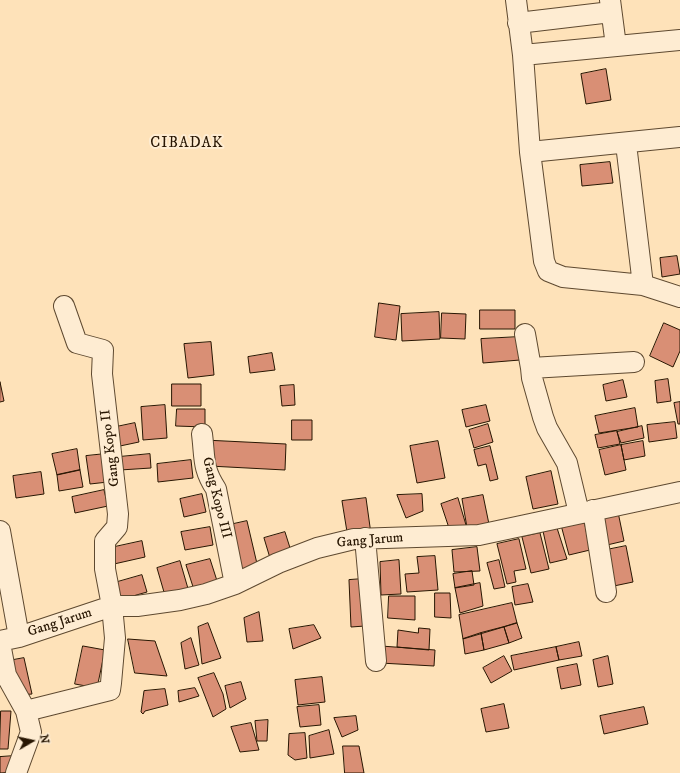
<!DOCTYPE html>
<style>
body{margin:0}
#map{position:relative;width:680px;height:773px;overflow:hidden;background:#fee2b9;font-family:"IM FELL DW Pica",serif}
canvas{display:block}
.north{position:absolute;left:12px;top:721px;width:40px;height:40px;-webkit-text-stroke:3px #feecd2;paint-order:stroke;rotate:81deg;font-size:11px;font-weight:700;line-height:16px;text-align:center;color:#281602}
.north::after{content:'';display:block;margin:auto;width:14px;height:18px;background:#281602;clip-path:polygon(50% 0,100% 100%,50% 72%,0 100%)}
</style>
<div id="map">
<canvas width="680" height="773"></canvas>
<div class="north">N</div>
</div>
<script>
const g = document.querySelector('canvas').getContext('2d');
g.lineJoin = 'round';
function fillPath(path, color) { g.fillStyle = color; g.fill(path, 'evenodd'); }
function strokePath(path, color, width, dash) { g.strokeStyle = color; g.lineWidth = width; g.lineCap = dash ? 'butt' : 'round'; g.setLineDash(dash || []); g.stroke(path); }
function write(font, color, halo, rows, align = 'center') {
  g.font = font + ' "IM FELL DW Pica",serif'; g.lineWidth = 4; g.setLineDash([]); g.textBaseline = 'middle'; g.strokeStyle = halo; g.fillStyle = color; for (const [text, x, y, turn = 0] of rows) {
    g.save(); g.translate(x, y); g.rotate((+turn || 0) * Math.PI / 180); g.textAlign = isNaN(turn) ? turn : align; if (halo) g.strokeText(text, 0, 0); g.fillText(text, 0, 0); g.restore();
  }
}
const building = new Path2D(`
 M 606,69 L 611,100 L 586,104 L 581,74 Z
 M 610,162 L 613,183 L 582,186 L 580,165 Z
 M 677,256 L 680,274 L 662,277 L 660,258 Z
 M 379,303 L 400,306 L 396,340 L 375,337 Z
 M 480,310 L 515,310 L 515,329 L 480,329 Z
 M 439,312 L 440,339 L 402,341 L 401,314 Z
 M 442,313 L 466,314 L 465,339 L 441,338 Z
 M 664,323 L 680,330 L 680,351 L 673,367 L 650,356 Z
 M 519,337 L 520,360 L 483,363 L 481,339 Z
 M 211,342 L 214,375 L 188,378 L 184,344 Z
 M 272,353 L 275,370 L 250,373 L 248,357 Z
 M 668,379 L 671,401 L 657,403 L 655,381 Z
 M 623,380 L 627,397 L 606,401 L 603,385 Z
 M 0,382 L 4,401 L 0,402 Z
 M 172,384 L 201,384 L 201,406 L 172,406 Z
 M 294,385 L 295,405 L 282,406 L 280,386 Z
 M 680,402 L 680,424 L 678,424 L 674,403 Z
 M 165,405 L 167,438 L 143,440 L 141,407 Z
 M 486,405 L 490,421 L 466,427 L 462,410 Z
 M 635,408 L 638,427 L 599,433 L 595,416 Z
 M 177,409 L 205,409 L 205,427 L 176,426 Z
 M 292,420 L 312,420 L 312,440 L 292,440 Z
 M 675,422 L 677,438 L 649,442 L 647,425 Z
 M 135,423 L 139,442 L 120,446 L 116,427 Z
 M 488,424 L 493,442 L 474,448 L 469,430 Z
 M 642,426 L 644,438 L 621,443 L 617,432 Z
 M 617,431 L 620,444 L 598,448 L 595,435 Z
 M 204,440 L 286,444 L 285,470 L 209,466 Z
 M 438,441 L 445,478 L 417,483 L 410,446 Z
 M 643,441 L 645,456 L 624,460 L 621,445 Z
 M 621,445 L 626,470 L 605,475 L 599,450 Z
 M 490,446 L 498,479 L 490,481 L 486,464 L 478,466 L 474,450 Z
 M 77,449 L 80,470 L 57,475 L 52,454 Z
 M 105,454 L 108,482 L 90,484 L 86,456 Z
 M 150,454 L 151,468 L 120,470 L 119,457 Z
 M 191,460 L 193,478 L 158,482 L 157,464 Z
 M 80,470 L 83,487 L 59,491 L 57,475 Z
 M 551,471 L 558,504 L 533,509 L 526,477 Z
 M 41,472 L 44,494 L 16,498 L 13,476 Z
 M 104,490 L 108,506 L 75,513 L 72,497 Z
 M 202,494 L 206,512 L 184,517 L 180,499 Z
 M 422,494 L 423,511 L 406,518 L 397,495 Z
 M 483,495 L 490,529 L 468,533 L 462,499 Z
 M 366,498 L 371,534 L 348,538 L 342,501 Z
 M 458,498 L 466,525 L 450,531 L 441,504 Z
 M 618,512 L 624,541 L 607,545 L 602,516 Z
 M 584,520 L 590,550 L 569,555 L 561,525 Z
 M 247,521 L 258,568 L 239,572 L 229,525 Z
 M 210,527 L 213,545 L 185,550 L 181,532 Z
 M 557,528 L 567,559 L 550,563 L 543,531 Z
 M 285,532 L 291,551 L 270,558 L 264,538 Z
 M 540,533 L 549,569 L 531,573 L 522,537 Z
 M 519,539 L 526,569 L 514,571 L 516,582 L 507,584 L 497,544 Z
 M 142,541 L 145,557 L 114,564 L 110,548 Z
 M 626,546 L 633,582 L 609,587 L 601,551 Z
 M 477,547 L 480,571 L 454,572 L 452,550 Z
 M 435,556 L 438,590 L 407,592 L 405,574 L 419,573 L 417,557 Z
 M 210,559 L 219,587 L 195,593 L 186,565 Z
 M 399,560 L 401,594 L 381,595 L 380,562 Z
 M 499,560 L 505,587 L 494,589 L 487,563 Z
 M 180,561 L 189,592 L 166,599 L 157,568 Z
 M 472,571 L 474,585 L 455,588 L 453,574 Z
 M 142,575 L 147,592 L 119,600 L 114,583 Z
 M 363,579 L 365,626 L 351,627 L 349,580 Z
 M 480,583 L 483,606 L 460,613 L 455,588 Z
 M 528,584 L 533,602 L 515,605 L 512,587 Z
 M 435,593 L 450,593 L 451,618 L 435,617 Z
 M 389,596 L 415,596 L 415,620 L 388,618 Z
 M 512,603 L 517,623 L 463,639 L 459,615 Z
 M 259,612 L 263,641 L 247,642 L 244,618 Z
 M 208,623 L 221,658 L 202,664 L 198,627 Z
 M 517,623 L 522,638 L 509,643 L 504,627 Z
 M 314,625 L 321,638 L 293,649 L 289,629 Z
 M 504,627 L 509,643 L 484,650 L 481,633 Z
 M 419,628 L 430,629 L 429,650 L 397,647 L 398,630 L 418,633 Z
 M 481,633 L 484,650 L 465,654 L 463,639 Z
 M 191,638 L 199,665 L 185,669 L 181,643 Z
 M 128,639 L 155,641 L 167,676 L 135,673 Z
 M 579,642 L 582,656 L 559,660 L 556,647 Z
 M 83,646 L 105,650 L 97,688 L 75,684 Z
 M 381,646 L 435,650 L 434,666 L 380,663 Z
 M 556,647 L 559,660 L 514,670 L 511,656 Z
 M 504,656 L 512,671 L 491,683 L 483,668 Z
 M 608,656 L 613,684 L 598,687 L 593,660 Z
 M 24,658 L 32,694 L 20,695 L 8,661 Z
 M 577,664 L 581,685 L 561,689 L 557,668 Z
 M 214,673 L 223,694 L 226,709 L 213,717 L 198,678 Z
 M 322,677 L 325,702 L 298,705 L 295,680 Z
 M 241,682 L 246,699 L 230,708 L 225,686 Z
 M 195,688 L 199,696 L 179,702 L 178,691 Z
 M 165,689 L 168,705 L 145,711 L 143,714 L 141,712 L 144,691 Z
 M 504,704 L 509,728 L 486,732 L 481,709 Z
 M 319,705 L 321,725 L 300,727 L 297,707 Z
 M 644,707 L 648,724 L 604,734 L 600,716 Z
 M 1,711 L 11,711 L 8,749 L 0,749 Z
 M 356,716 L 358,730 L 342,737 L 334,718 Z
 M 268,720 L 267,741 L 257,741 L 255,721 Z
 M 251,723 L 259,750 L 240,752 L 231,727 Z
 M 329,730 L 334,754 L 310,758 L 309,736 Z
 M 305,733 L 307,758 L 295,760 L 288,755 L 289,734 Z
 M 343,746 L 359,746 L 364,773 L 345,773 Z
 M 14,756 L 16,772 L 0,773 L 0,757 Z`);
fillPath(building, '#d98f75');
strokePath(building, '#281602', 1);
const minor = new Path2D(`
 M 516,0 L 523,55 L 530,152 L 544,261 L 548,271 L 563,277 L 643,285 L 680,297
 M 610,0 L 616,46
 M 518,23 L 611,12
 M 523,55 L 680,40
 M 626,144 L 643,285
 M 530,152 L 680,137
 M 525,334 L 531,368
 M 202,434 C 205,457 202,468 216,489 L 235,584
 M 593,510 L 606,592
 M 579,513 L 567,463 L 547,428 L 543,417 L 532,378 L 531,368 L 634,362
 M 0,531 L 19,637
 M 365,538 L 376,661
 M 0,641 L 19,637 L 112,606 L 137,606 L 180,600 L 206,594 L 235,584 L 278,563 L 317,548 L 354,539 L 479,535 L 680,492
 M 0,643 L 6,675 L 26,711 L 31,732 L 16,773
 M 26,711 L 110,690 L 111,683 L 115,638 L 112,606 L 105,569 L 105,541 L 117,527 L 118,514 L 102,374 L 103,350 L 77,343 L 64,306`);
strokePath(minor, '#5e4930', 22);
strokePath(minor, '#feecd2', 20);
write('14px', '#281602', '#feecd2', [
 ["Gang Kopo II",111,448,-97],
 ["Gang Kopo III",216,498,76],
 ["Gang Jarum",370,541,-5],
 ["Gang Jarum",60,623,-18]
]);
g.letterSpacing = '1px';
write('15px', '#281602', '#feecd2', [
 ["CIBADAK",187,144]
]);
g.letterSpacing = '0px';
</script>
